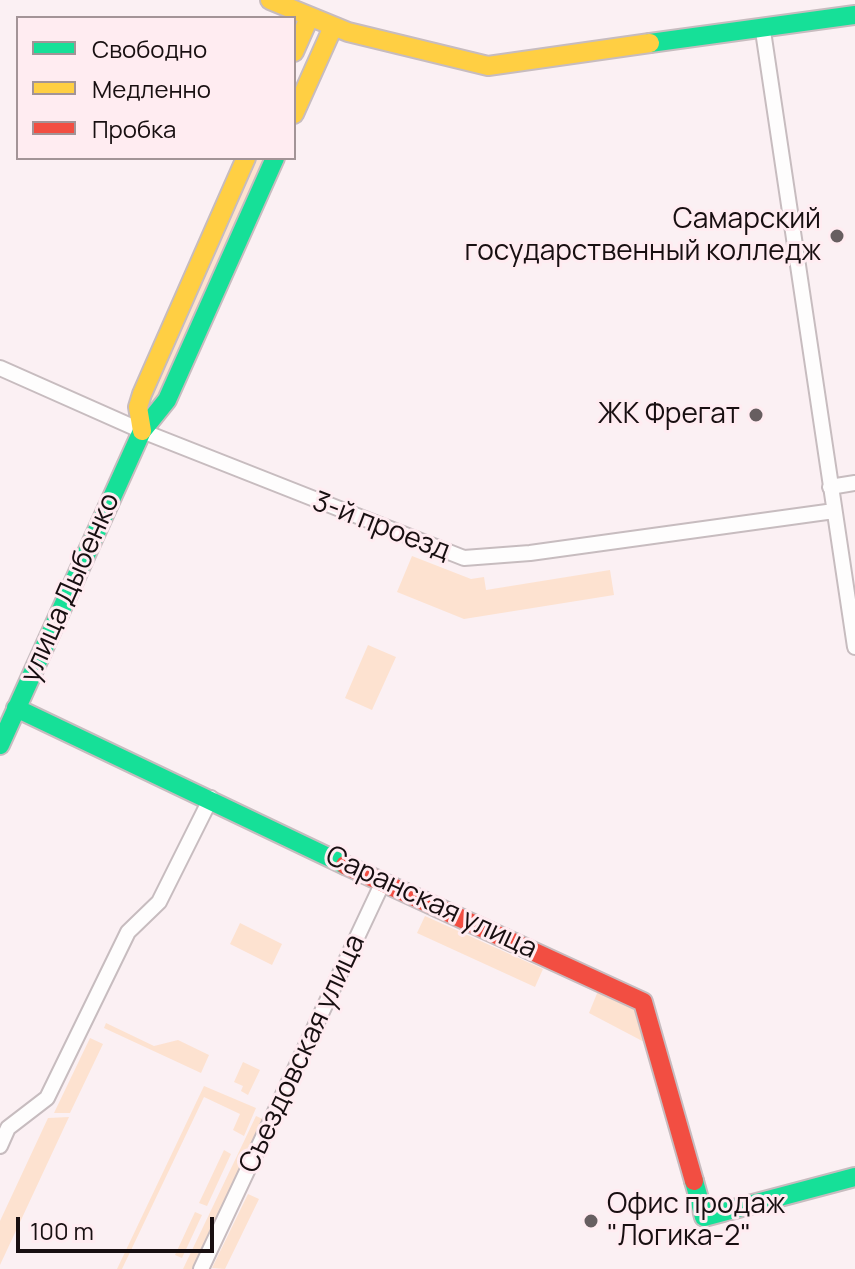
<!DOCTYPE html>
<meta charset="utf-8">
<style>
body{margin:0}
#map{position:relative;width:855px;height:1269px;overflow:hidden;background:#fbf0f3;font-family:Manrope,sans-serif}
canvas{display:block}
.legend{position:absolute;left:16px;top:16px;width:280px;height:144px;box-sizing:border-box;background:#ffecf1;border:2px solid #a39497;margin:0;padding:10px 14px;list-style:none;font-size:24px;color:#180f11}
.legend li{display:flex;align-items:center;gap:16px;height:40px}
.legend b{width:40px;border:2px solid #a39497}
.scale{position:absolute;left:16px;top:1217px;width:198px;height:36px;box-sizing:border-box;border:4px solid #180f11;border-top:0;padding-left:10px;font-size:24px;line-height:28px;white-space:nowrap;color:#180f11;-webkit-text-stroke:6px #ffecf1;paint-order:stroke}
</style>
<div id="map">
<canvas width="855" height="1269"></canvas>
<ul class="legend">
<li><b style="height:10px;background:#16e098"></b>Свободно</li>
<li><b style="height:10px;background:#ffcf43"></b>Медленно</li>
<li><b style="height:10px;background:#f24e42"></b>Пробка</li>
</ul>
<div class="scale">100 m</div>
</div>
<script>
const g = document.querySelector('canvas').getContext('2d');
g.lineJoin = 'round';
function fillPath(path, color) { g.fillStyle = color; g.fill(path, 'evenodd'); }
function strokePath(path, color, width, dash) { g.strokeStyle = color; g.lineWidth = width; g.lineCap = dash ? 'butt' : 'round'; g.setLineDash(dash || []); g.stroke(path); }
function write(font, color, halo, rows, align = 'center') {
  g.font = font + ' Manrope,sans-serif'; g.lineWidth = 6; g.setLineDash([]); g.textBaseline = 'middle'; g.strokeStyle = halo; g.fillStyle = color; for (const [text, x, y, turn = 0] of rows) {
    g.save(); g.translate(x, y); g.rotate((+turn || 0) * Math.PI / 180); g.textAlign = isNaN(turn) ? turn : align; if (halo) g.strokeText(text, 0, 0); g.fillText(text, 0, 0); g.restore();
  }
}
fillPath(new Path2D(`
 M 254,158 L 265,158 L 157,404 L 149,408 L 146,404 Z
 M 412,556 L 471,579 L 484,577 L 486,590 L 610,570 L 614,595 L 464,619 L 397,592 Z
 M 368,645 L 396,657 L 372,710 L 345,698 Z
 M 425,916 L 543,969 L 535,987 L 417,933 Z
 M 240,923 L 282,944 L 272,965 L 230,944 Z
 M 598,991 L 639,1008 L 648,1044 L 589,1013 Z
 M 106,1023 L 154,1046 L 178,1040 L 209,1055 L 201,1073 L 104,1028 Z
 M 90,1038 L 103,1044 L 70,1113 L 54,1113 Z
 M 243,1062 L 260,1070 L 248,1095 L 241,1091 L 243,1086 L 234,1082 Z
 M 204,1086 L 256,1108 L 244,1136 L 233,1130 L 240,1114 L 204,1097 L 122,1269 L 117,1269 Z
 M 256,1116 L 269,1122 L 254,1144 L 194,1269 L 183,1269 Z
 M 69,1117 L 0,1265 L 0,1221 L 48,1118 Z
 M 224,1150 L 231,1154 L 207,1206 L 199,1203 Z
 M 248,1194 L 259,1199 L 225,1269 L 212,1268 Z
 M 195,1212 L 202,1215 L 182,1258 L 175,1255 Z`), '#fde2d0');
const street = new Path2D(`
 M 763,31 L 855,647
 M 0,368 L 142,431 L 464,558 L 530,553 L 834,511
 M 830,487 L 855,483
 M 0,1146 L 8,1128 L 47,1098 L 128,932 L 159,902 L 211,798
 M 201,1269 L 383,882`);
const fast = new Path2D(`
 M 650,43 L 855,15
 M 16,708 L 345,865
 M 0,745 L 142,431 L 167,400 L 275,158
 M 694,1181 L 704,1217 L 855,1177`);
const slow = new Path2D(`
 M 270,0 L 348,32 L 488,66 L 650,43
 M 294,52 L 309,18
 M 294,114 L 333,27
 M 142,431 L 138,407 L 142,394 L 246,158`);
const jam = new Path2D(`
 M 345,865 L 643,1002 L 694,1181`);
strokePath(street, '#c7bcbf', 18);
strokePath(fast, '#c7bcbf', 22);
strokePath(slow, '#c7bcbf', 22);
strokePath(jam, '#c7bcbf', 22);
strokePath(street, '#fefdfd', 14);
strokePath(fast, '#16e098', 18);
strokePath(slow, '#ffcf43', 18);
strokePath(jam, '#f24e42', 18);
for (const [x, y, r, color] of [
 [837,236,8,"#675e60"],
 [756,415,8,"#675e60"],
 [591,1221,8,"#675e60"]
]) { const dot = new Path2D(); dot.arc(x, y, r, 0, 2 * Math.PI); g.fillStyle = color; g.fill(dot); strokePath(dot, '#ffecf1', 3); }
write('28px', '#180f11', '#ffecf1', [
 ["Самарский",821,220],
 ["государственный колледж",821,252],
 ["ЖК Фрегат",740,415],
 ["Офис продаж",607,1205,"left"],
 ["\"Логика-2\"",607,1237,"left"]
], 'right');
write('28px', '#180f11', '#ffecf1', [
 ["3-й проезд",381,527,21],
 ["улица Дыбенко",71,588,-66],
 ["Саранская улица",431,903,25],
 ["Съездовская улица",303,1054,-65]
]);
</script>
